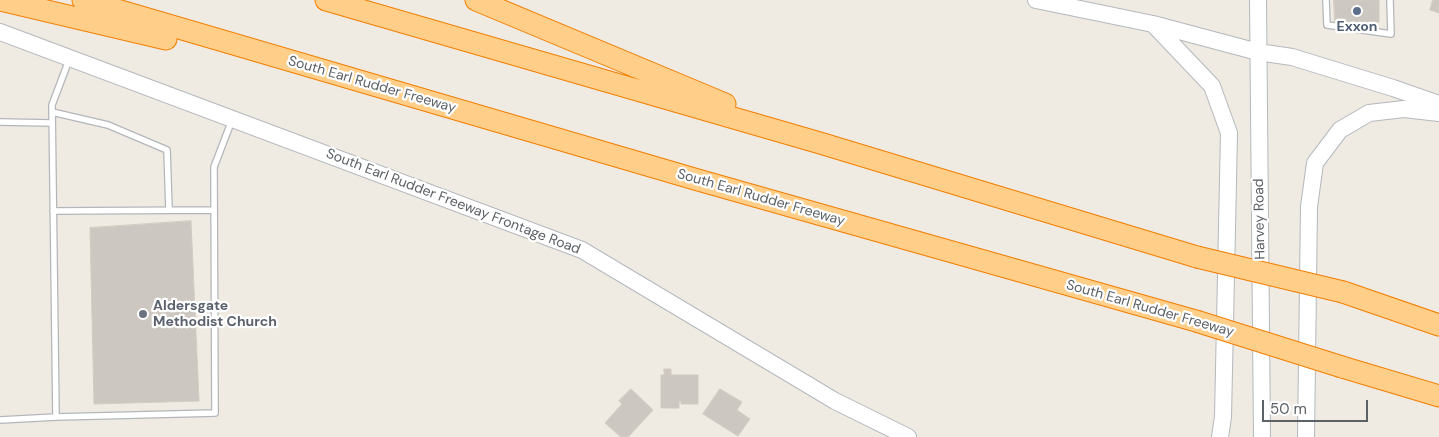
<!DOCTYPE html>
<style>
body{margin:0}
#map{position:relative;width:1439px;height:437px;overflow:hidden;background:#efeae2;font-family:"DM Sans",sans-serif}
canvas{display:block}
.scale{position:absolute;left:1262px;top:400px;width:106px;height:22px;box-sizing:border-box;border:2px solid #5b6165;border-top:0;padding-left:6px;font-size:15px;line-height:18px;white-space:nowrap;color:#5b6165;-webkit-text-stroke:4px #fff;paint-order:stroke}
</style>
<div id="map">
<canvas width="1439" height="437"></canvas>
<div class="scale">50 m</div>
</div>
<script>
const g = document.querySelector('canvas').getContext('2d');
g.lineJoin = 'round';
function fillPath(path, color) { g.fillStyle = color; g.fill(path, 'evenodd'); }
function strokePath(path, color, width, dash) { g.strokeStyle = color; g.lineWidth = width; g.lineCap = dash ? 'butt' : 'round'; g.setLineDash(dash || []); g.stroke(path); }
function write(font, color, halo, rows, align = 'center') {
  g.font = font + ' "DM Sans",sans-serif'; g.lineWidth = 4.5; g.setLineDash([]); g.textBaseline = 'middle'; g.strokeStyle = halo; g.fillStyle = color; for (const [text, x, y, turn = 0] of rows) {
    g.save(); g.translate(x, y); g.rotate((+turn || 0) * Math.PI / 180); g.textAlign = isNaN(turn) ? turn : align; if (halo) g.strokeText(text, 0, 0); g.fillText(text, 0, 0); g.restore();
  }
}
const building = new Path2D(`
 M 1334,0 L 1379,0 L 1379,22 L 1335,23 Z
 M 1433,0 L 1439,0 L 1439,13 L 1430,10 Z
 M 191,221 L 199,401 L 94,404 L 90,228 Z
 M 664,369 L 671,369 L 671,375 L 698,375 L 698,404 L 681,404 L 681,401 L 679,401 L 679,408 L 661,408 L 661,375 L 664,375 Z
 M 631,389 L 653,410 L 629,436 L 621,437 L 605,423 L 622,404 L 619,401 Z
 M 720,389 L 742,402 L 737,410 L 750,419 L 738,436 L 703,414 Z`);
fillPath(building, '#ccc7c1');
strokePath(building, '#d4cbc0', 1);
const lane = new Path2D(`
 M 1326,0 L 1327,25 L 1391,34 L 1390,0
 M 69,60 L 52,105 L 56,417 L 215,413 L 214,167 L 232,120
 M 52,112 L 108,125 L 167,150 L 169,210
 M 0,122 L 52,123
 M 53,211 L 214,210
 M 0,420 L 56,417`);
const secondary = new Path2D(`
 M 1036,0 L 1153,24 L 1258,52 L 1292,57 L 1393,88 L 1439,104
 M 1258,0 L 1262,437
 M 1153,24 L 1212,86 L 1229,133 L 1223,417 L 1220,437
 M 0,32 L 582,250 L 835,401 L 908,437
 M 1306,437 L 1309,207 L 1315,163 L 1340,130 L 1369,113 L 1404,109 L 1439,113`);
const highway = new Path2D(`
 M 0,0 L 166,39
 M 83,0 L 698,180 L 1196,321
 M 326,0 L 820,143 L 1197,257
 M 476,0 L 725,104
 M 1343,292 L 1439,325
 M 1342,367 L 1439,396`);
strokePath(lane, '#b3b7bb', 8);
strokePath(secondary, '#b4b9be', 18);
strokePath(highway, '#f17e00', 23);
strokePath(lane, '#fff', 5.5);
strokePath(secondary, '#fff', 16);
strokePath(highway, '#ffce89', 21);
const highwayBridge = new Path2D(`
 M 1197,257 L 1343,292
 M 1196,321 L 1342,367`);
strokePath(highwayBridge, '#f17e00', 23, []);
strokePath(highwayBridge, '#ffce89', 21);
for (const [x, y, r, color] of [
 [1357,11,5,"#5c6f8a"],
 [143,314,5,"#6b7280"]
]) { const dot = new Path2D(); dot.arc(x, y, r, 0, 2 * Math.PI); g.fillStyle = color; g.fill(dot); strokePath(dot, '#fff', 2); }
write('bold 14px', '#4e5e75', '#fff', [
 ["Exxon",1357,27]
]);
write('14px', '#5b6165', '#fff', [
 ["South Earl Rudder Freeway",372,85,16],
 ["South Earl Rudder Freeway",761,198,16],
 ["South Earl Rudder Freeway Frontage Road",453,202,21],
 ["Harvey Road",1260,219,-91],
 ["South Earl Rudder Freeway",1150,309,16]
]);
write('bold 14px', '#5b616d', '#fff', [
 ["Aldersgate",153,306],
 ["Methodist Church",153,322]
], 'left');
</script>
